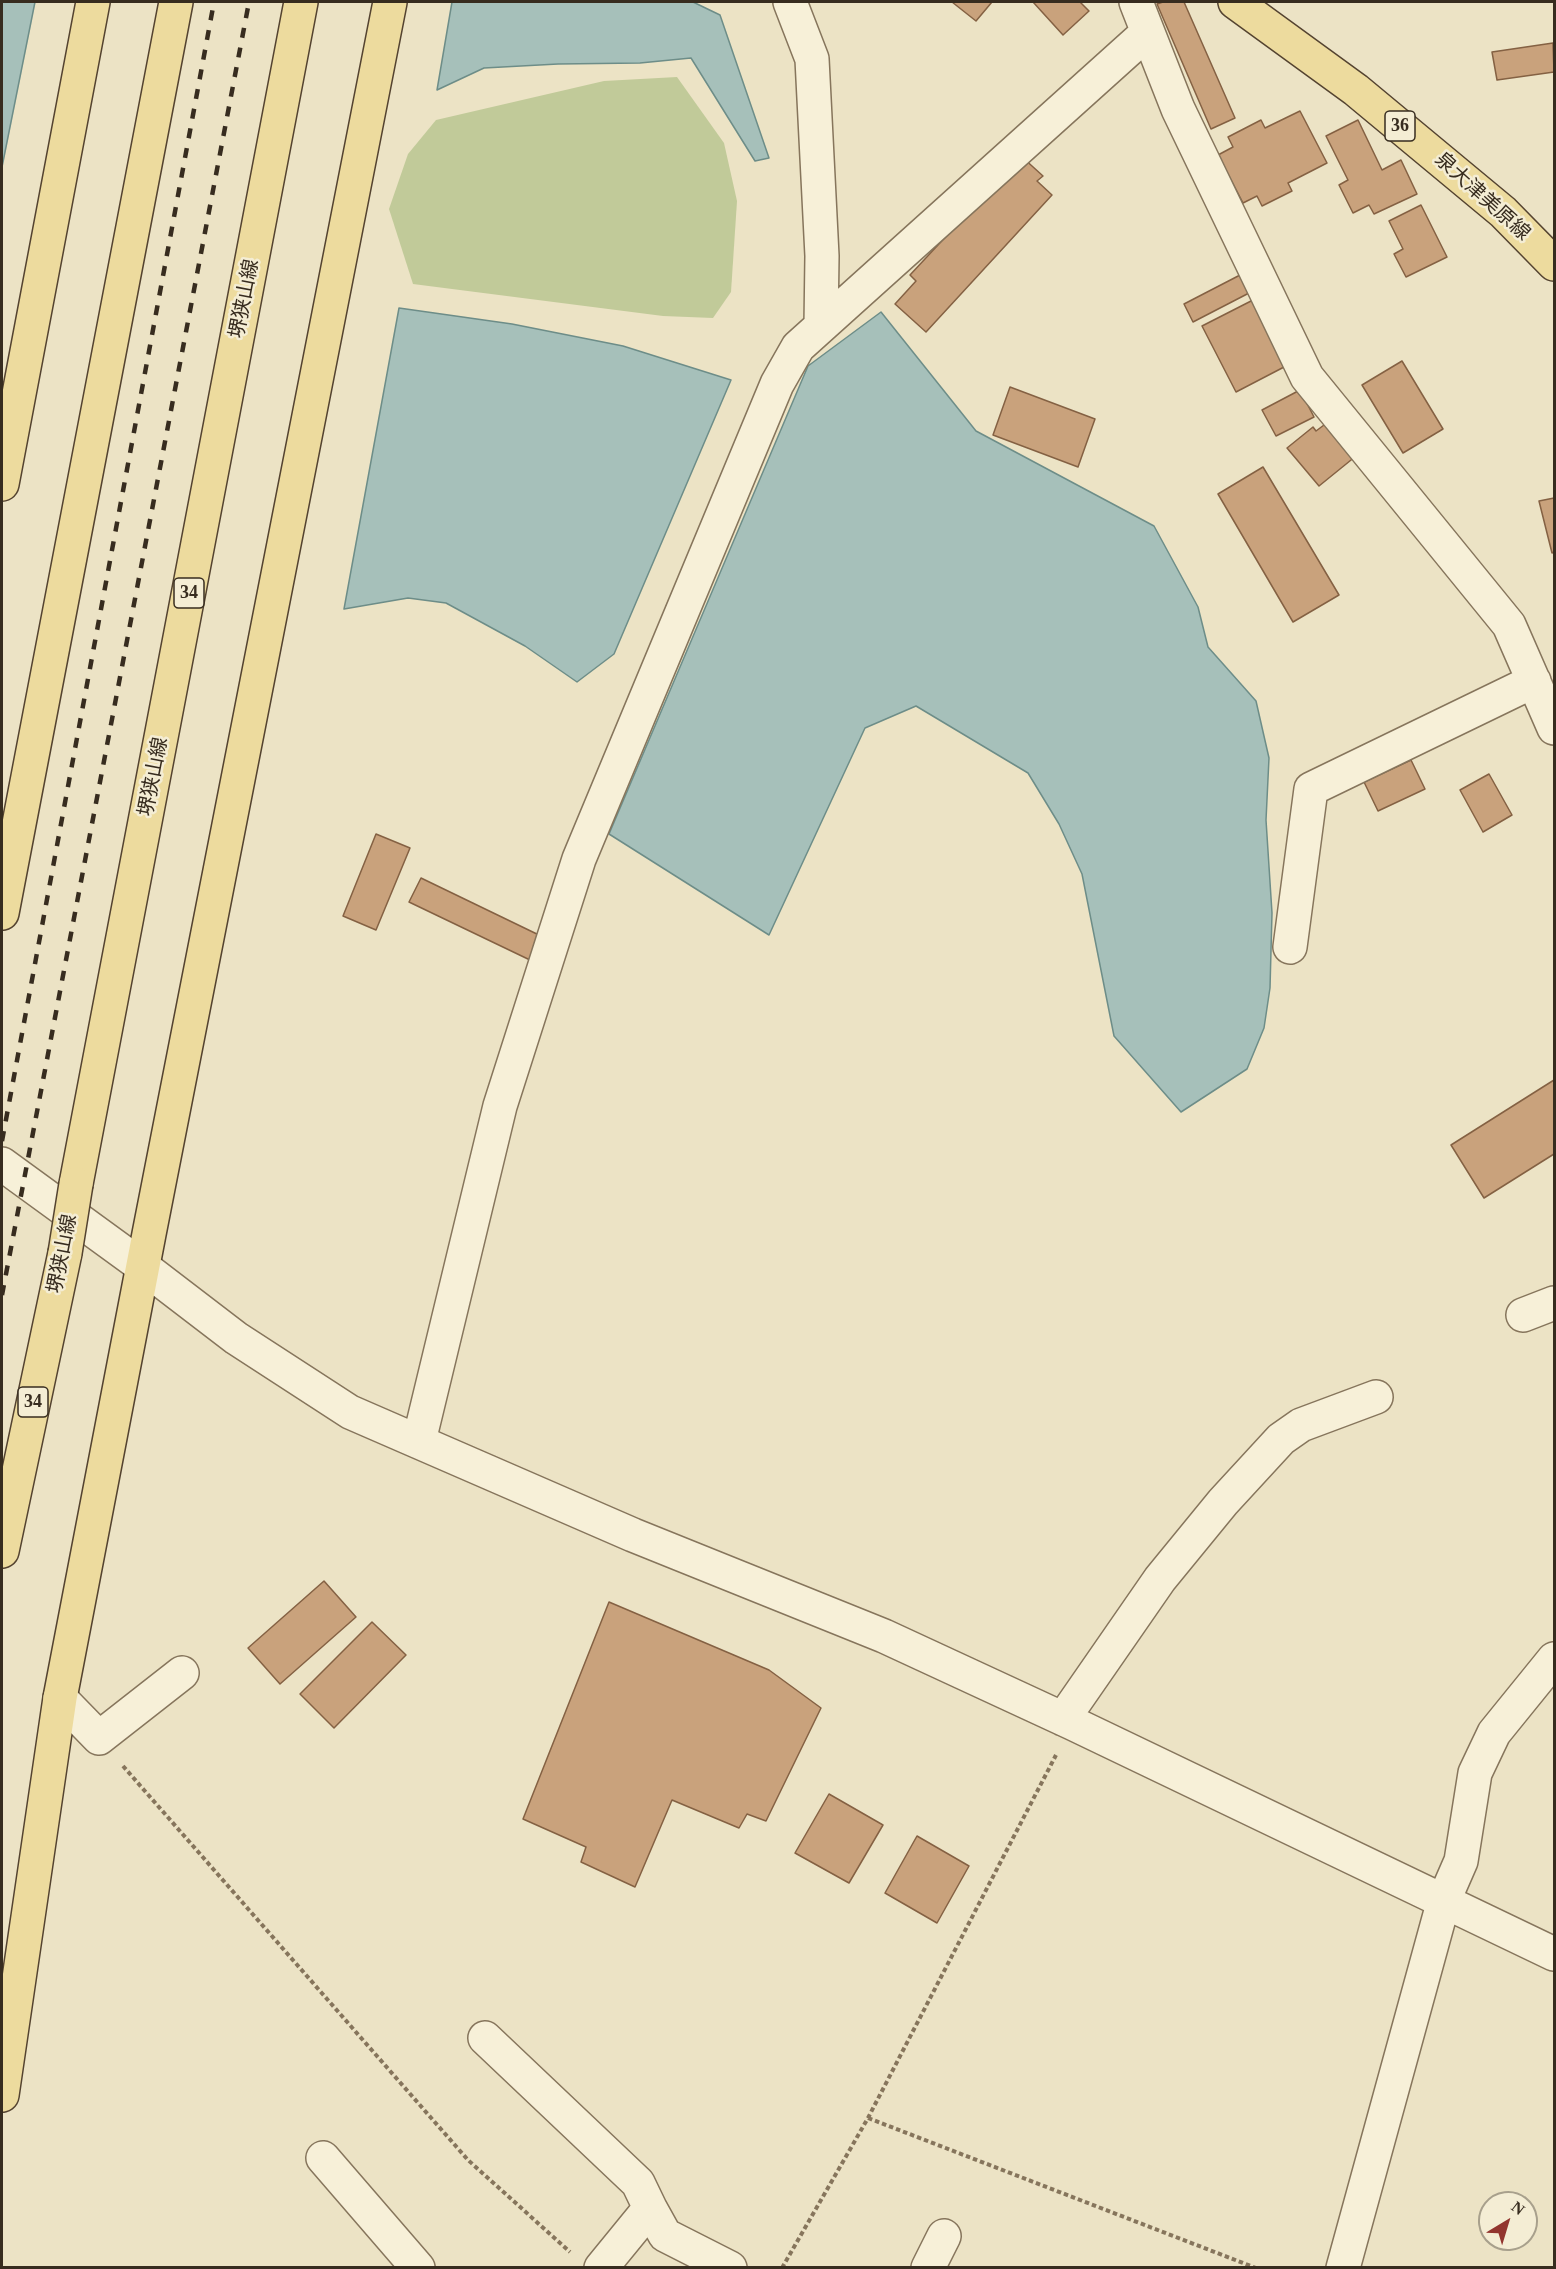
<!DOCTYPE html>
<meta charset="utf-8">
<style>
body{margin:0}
#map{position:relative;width:1556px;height:2269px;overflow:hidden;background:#ece3c5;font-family:"Times New Roman",serif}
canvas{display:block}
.frame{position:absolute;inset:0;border:3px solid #372c1f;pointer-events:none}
.north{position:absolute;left:1478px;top:2191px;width:60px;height:60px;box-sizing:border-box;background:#f4edd4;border:2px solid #a8a08c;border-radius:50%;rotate:38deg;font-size:16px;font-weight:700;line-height:24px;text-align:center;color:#372c1f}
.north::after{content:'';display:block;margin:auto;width:21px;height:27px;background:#92352e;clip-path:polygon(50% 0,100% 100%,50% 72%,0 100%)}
</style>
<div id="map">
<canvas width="1556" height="2269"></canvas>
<div class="frame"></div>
<div class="north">N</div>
</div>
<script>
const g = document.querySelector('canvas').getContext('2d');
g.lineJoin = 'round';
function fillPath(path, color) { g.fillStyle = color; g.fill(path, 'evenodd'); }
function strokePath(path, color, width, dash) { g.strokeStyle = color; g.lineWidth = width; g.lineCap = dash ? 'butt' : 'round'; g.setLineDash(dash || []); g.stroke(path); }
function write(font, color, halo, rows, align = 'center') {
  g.font = font + ' "Times New Roman","Noto Sans JP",serif'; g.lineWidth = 5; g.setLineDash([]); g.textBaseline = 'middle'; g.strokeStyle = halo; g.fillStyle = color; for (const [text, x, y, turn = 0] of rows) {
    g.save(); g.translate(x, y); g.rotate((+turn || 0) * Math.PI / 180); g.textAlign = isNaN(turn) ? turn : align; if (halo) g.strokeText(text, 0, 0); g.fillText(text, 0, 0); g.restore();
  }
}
fillPath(new Path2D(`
 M 677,77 L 724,143 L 737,201 L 731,292 L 713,318 L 663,316 L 413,284 L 389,209 L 408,154 L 436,120 L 604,81 Z`), '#c1ca99');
const water = new Path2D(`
 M 2,2 L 35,2 L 2,167 Z
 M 452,2 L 693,2 L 720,15 L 769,158 L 755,161 L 691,58 L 640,63 L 558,64 L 484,68 L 437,90 Z
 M 399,308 L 512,324 L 623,346 L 731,380 L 614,654 L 577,682 L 525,646 L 446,603 L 408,598 L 344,609 Z
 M 881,312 L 976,431 L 1154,526 L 1198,607 L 1208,647 L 1256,701 L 1269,758 L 1266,820 L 1272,913 L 1270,988 L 1264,1028 L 1247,1069 L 1181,1112 L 1114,1036 L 1082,874 L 1059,824 L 1028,773 L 916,706 L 865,728 L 769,935 L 609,834 L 808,366 Z`);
fillPath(water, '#a6c0ba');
strokePath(water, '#6d8d88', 1.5);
const building = new Path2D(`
 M 952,2 L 992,2 L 976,21 Z
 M 1033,2 L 1080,2 L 1089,11 L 1063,35 Z
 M 1163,2 L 1184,2 L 1235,118 L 1211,129 L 1157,4 Z
 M 1553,43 L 1554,72 L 1497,80 L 1492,52 Z
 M 1300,111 L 1327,163 L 1288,183 L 1292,191 L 1262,206 L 1257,196 L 1243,203 L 1218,155 L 1233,147 L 1228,137 L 1261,120 L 1265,128 Z
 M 1358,120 L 1382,170 L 1401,160 L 1417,194 L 1374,214 L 1369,205 L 1353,213 L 1339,185 L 1348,180 L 1326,136 Z
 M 1021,156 L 1043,176 L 1037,181 L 1052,195 L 926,332 L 895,304 L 916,281 L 910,275 Z
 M 1421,205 L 1447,257 L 1406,277 L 1394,254 L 1403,249 L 1389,221 Z
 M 1242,274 L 1251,292 L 1193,322 L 1184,304 Z
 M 1253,300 L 1286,366 L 1236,392 L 1202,326 Z
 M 1402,361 L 1443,429 L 1403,453 L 1362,385 Z
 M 1010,387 L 1095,419 L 1078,467 L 993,435 Z
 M 1300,390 L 1314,417 L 1276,436 L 1262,410 Z
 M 1328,422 L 1356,456 L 1319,486 L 1287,448 L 1313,427 L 1316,431 Z
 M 1263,467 L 1339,595 L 1293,622 L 1218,494 Z
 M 1554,498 L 1554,552 L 1552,553 L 1539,501 Z
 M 1411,760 L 1425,789 L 1378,811 L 1364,782 Z
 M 1489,774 L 1512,815 L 1483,832 L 1460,790 Z
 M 376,834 L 410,848 L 376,930 L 343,916 Z
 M 421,878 L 541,936 L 530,960 L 409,902 Z
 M 1554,1080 L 1554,1154 L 1484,1198 L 1451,1145 Z
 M 324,1581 L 356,1617 L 280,1684 L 248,1648 Z
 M 609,1602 L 769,1670 L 821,1708 L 766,1821 L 747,1814 L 739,1828 L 672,1800 L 635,1887 L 581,1862 L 586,1847 L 523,1819 Z
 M 372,1622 L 406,1655 L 334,1728 L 300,1694 Z
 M 829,1794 L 883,1825 L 849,1883 L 795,1853 Z
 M 917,1836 L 969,1866 L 937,1923 L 885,1893 Z`);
fillPath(building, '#c9a27c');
strokePath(building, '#846143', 1.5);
const minor = new Path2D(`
 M 790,2 L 812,59 L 822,256 L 821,326
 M 1136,2 L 1178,109 L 1307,377 L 1509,625 L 1554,728
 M 1290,947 L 1311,789 L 1534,681
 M 2,1164 L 142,1266 L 236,1338 L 350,1412 L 633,1535 L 884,1636 L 1072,1723 L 1554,1954
 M 1523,1315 L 1554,1303
 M 419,1441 L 500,1106 L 579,859 L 777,384 L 798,347 L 1147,33
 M 60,1698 L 99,1738 L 182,1673
 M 1063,1719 L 1160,1579 L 1223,1502 L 1281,1439 L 1301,1425 L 1376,1397
 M 485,2038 L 638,2183 L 650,2208 L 601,2268
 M 323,2158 L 418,2268
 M 650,2208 L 665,2235 L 730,2268
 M 928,2268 L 944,2236
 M 1343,2268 L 1444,1900 L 1461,1861 L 1475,1773 L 1494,1733 L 1554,1659`);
const major = new Path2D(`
 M 1235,2 L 1356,90 L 1503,212 L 1554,264
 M 2,484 L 93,2
 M 2,913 L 176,2
 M 76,1184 L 301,2
 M 2,1551 L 65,1253
 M 2,2095 L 60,1698 L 149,1234 L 390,2`);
strokePath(minor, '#86755c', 36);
strokePath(major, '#544330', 36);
strokePath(new Path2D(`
 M 123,1766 L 468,2160 L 570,2252
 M 868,2118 L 1256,2268
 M 782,2268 L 868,2118 L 1056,1755`), '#86755c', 4, [4.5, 3]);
strokePath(minor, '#f7f0d8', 33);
strokePath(major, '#eddb9e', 33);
strokePath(new Path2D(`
 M 2,1141 L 214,2
 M 2,1295 L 249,2`), '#372c1f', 4.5, [10, 10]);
const majorBridge = new Path2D(`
 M 65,1253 L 76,1184`);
strokePath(majorBridge, '#544330', 36, []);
strokePath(majorBridge, '#eddb9e', 33);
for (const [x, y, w] of [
 [1400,126,30],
 [189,593,30],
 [33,1402,30]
]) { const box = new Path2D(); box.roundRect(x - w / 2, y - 15, w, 30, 4.5); g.fillStyle = '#f4edd4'; g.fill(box); strokePath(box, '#372c1f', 1.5); }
write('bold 18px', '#372c1f', null, [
 ["36",1400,126],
 ["34",189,593],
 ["34",33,1402]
]);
write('20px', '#372c1f', '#f4edd4', [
 ["泉大津美原線",1482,197,42],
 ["堺狭山線",245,299,-79],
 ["堺狭山線",154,777,-79],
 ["堺狭山線",63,1254,-79]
]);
</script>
